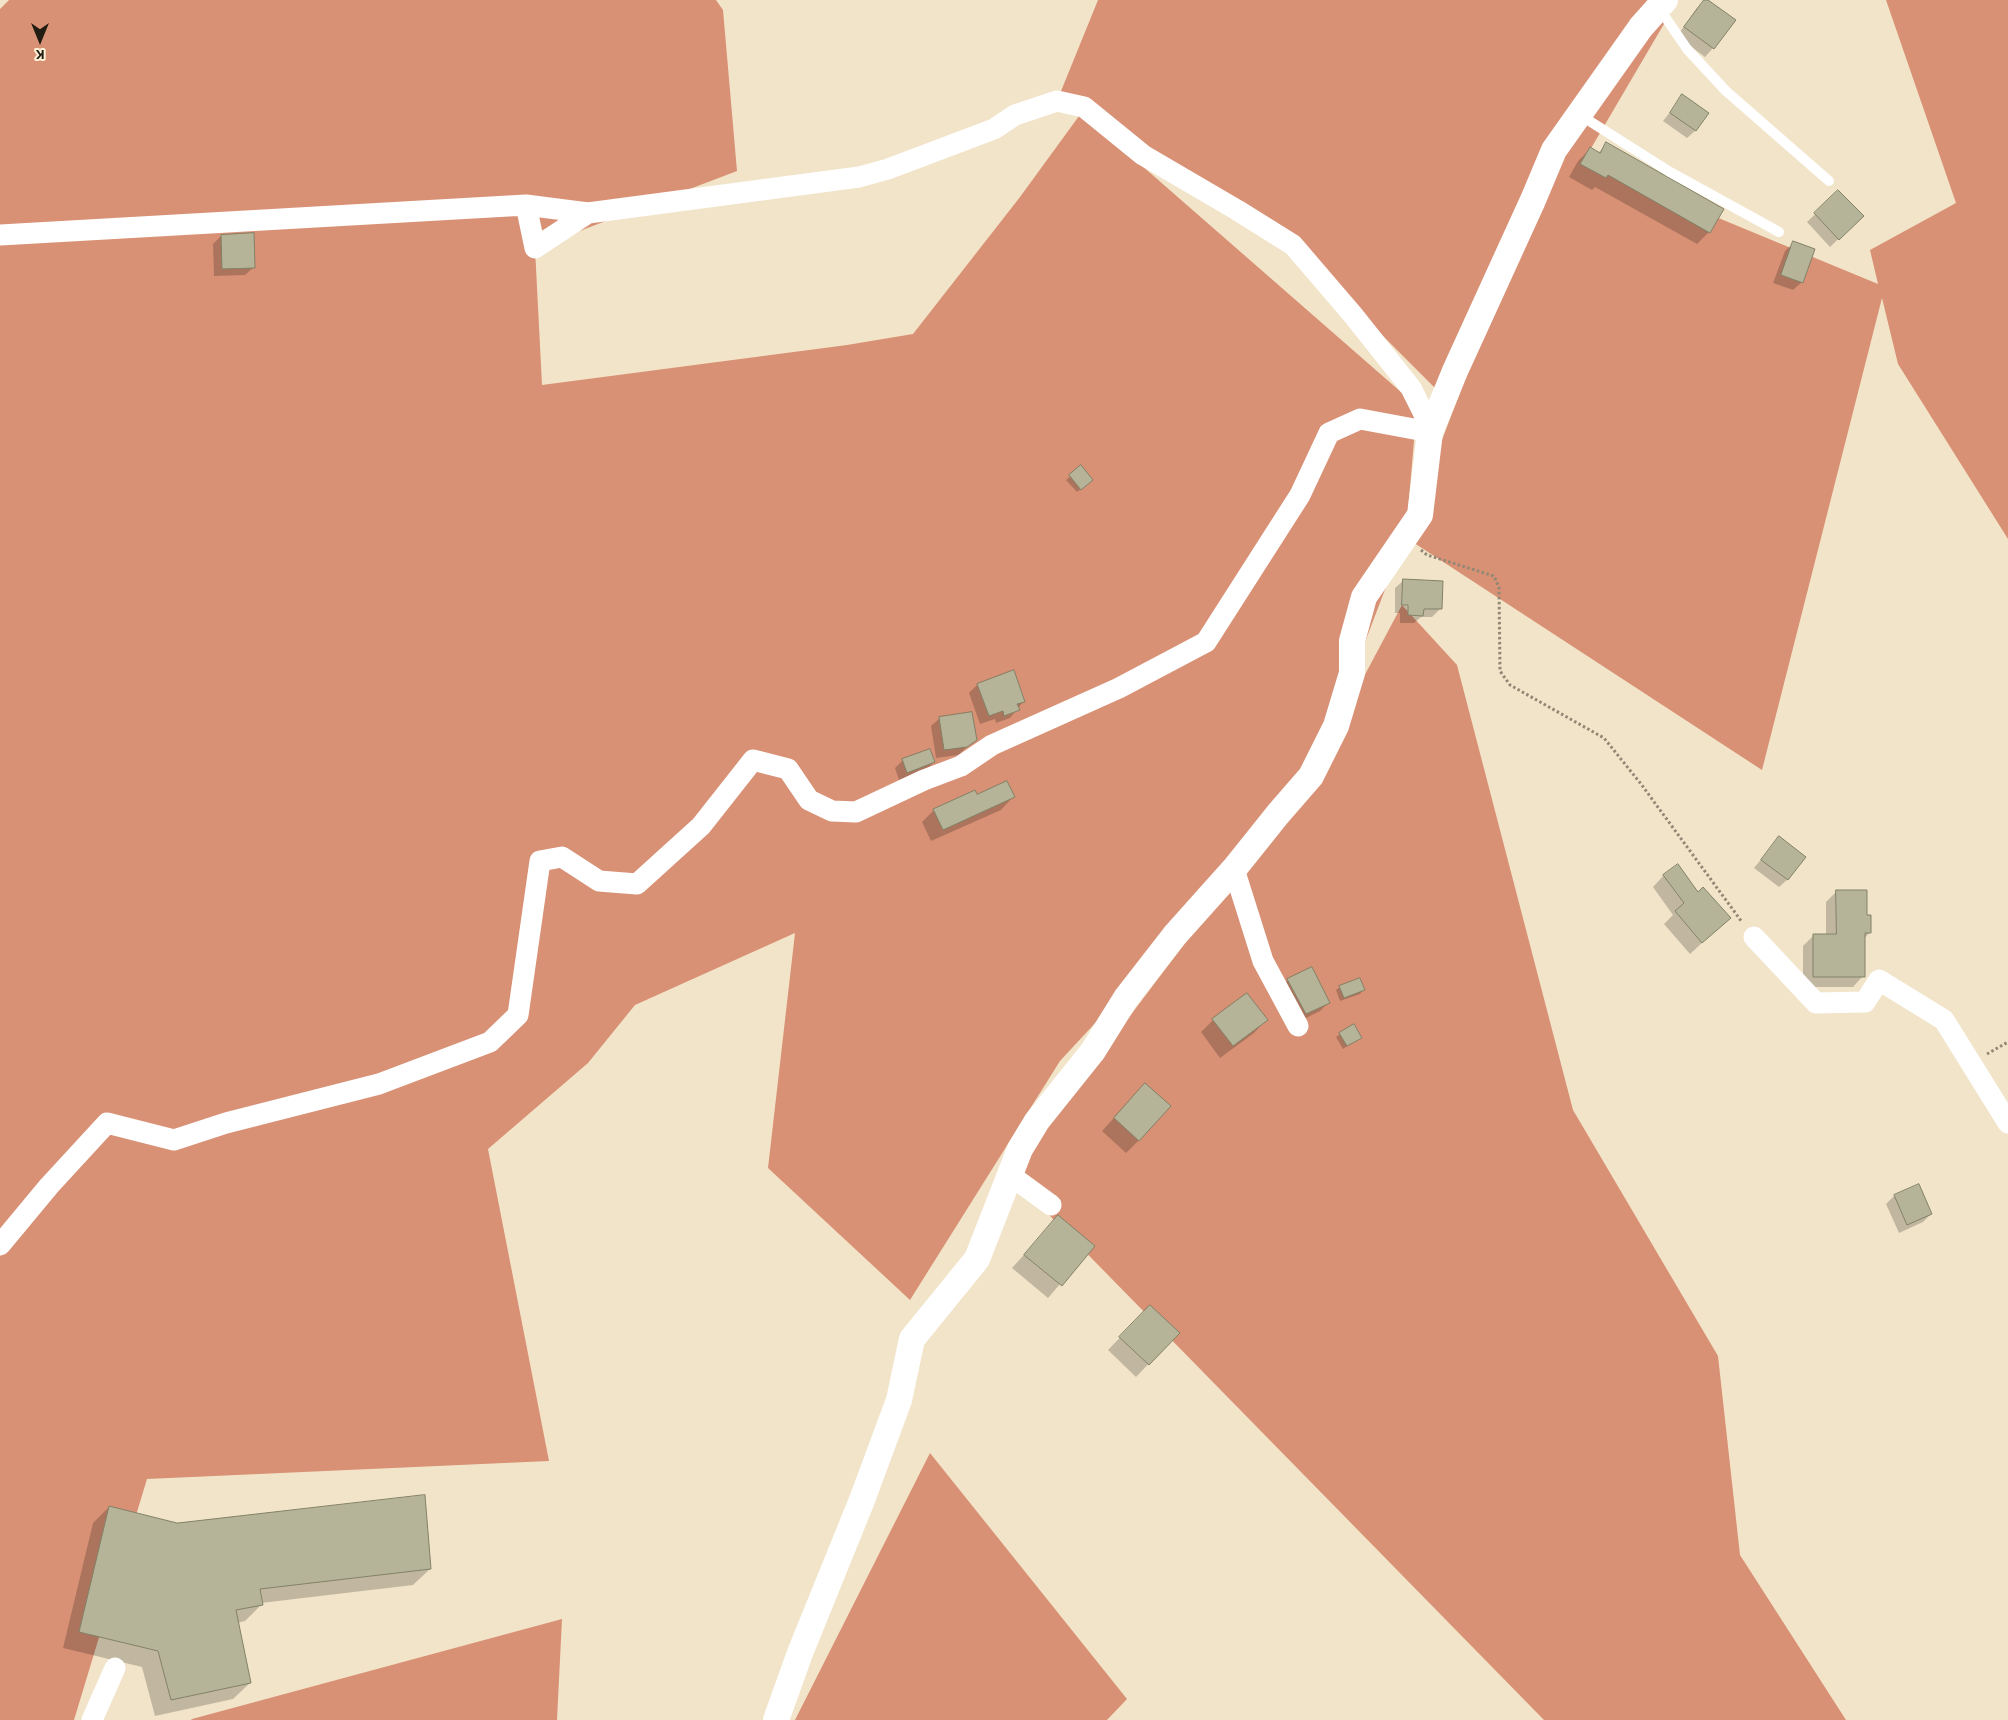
<!DOCTYPE html>
<style>
body{margin:0}
#map{position:relative;width:2008px;height:1720px;overflow:hidden;background:#f2e4c9;font-family:Barlow,sans-serif}
canvas{display:block}
.north{position:absolute;left:15px;top:15px;width:50px;height:50px;-webkit-text-stroke:4px #fff1d6;paint-order:stroke;rotate:180deg;font-size:14px;font-weight:700;line-height:20px;text-align:center;color:#221d13}
.north::after{content:'';display:block;margin:auto;width:18px;height:22px;background:#221d13;clip-path:polygon(50% 0,100% 100%,50% 72%,0 100%)}
</style>
<div id="map">
<canvas width="2008" height="1720"></canvas>
<div class="north">K</div>
</div>
<script>
const g = document.querySelector('canvas').getContext('2d');
g.lineJoin = 'round';
function fillPath(path, color) { g.fillStyle = color; g.fill(path, 'evenodd'); }
function strokePath(path, color, width, dash) { g.strokeStyle = color; g.lineWidth = width; g.lineCap = dash ? 'butt' : 'round'; g.setLineDash(dash || []); g.stroke(path); }
fillPath(new Path2D(`
 M 9,0 L 716,0 L 723,10 L 737,171 L 535,248 L 542,385 L 847,345 L 913,334 L 1020,197 L 1079,116 L 1057,101 L 1098,0 L 1678,0 L 1583,162 L 1878,284 L 1870,250 L 1956,203 L 1886,0 L 2008,0 L 2008,539 L 1898,364 L 1882,298 L 1762,770 L 1405,537 L 1324,750 L 1185,926 L 1060,1061 L 910,1300 L 768,1168 L 795,933 L 635,1005 L 588,1063 L 488,1149 L 549,1461 L 147,1479 L 74,1720 L 0,1720 L 0,9 ZM 1101,130 L 1305,258 L 1444,397 L 1484,330 L 1406,534 L 1417,406 Z
 M 1402,605 L 1457,665 L 1573,1110 L 1718,1356 L 1740,1555 L 1846,1720 L 1544,1720 L 1010,1175 L 1311,776 Z
 M 930,1453 L 1127,1699 L 1107,1720 L 795,1720 Z
 M 562,1619 L 557,1720 L 191,1720 L 192,1719 Z`), '#d99175');
fillPath(new Path2D(`
 M 1706,0 L 1713,48 L 1705,57 L 1677,36 L 1697,8 Z
 M 1683,96 L 1696,130 L 1687,138 L 1663,121 Z
 M 1607,144 L 1709,232 L 1697,244 L 1595,187 L 1592,190 L 1569,177 L 1578,161 L 1590,149 L 1598,153 Z
 M 1838,192 L 1862,216 L 1830,247 L 1807,222 Z
 M 221,236 L 254,267 L 245,275 L 214,276 L 213,244 Z
 M 1793,243 L 1802,282 L 1793,290 L 1773,283 L 1785,251 Z
 M 1081,467 L 1088,483 L 1077,492 L 1066,480 Z
 M 1404,580 L 1440,609 L 1432,617 L 1421,617 L 1414,623 L 1400,623 L 1400,613 L 1395,613 L 1395,588 Z
 M 977,685 L 1024,701 L 1010,718 L 996,723 L 995,719 L 980,724 L 969,693 Z
 M 940,718 L 975,740 L 958,755 L 936,758 L 931,726 Z
 M 903,760 L 934,762 L 926,770 L 899,780 L 895,768 Z
 M 977,795 L 1013,797 L 1001,810 L 931,841 L 922,822 L 934,810 Z
 M 1779,838 L 1788,879 L 1779,887 L 1754,868 Z
 M 1664,875 L 1697,894 L 1729,918 L 1690,954 L 1664,924 L 1673,915 L 1653,887 Z
 M 1837,891 L 1865,916 L 1870,932 L 1864,939 L 1863,976 L 1853,987 L 1803,987 L 1803,946 L 1814,935 L 1826,935 L 1826,902 Z
 M 1288,980 L 1328,1003 L 1320,1011 L 1298,1022 L 1280,988 Z
 M 1340,987 L 1363,990 L 1360,994 L 1340,1001 L 1336,990 Z
 M 1213,1020 L 1266,1020 L 1254,1033 L 1220,1058 L 1201,1032 Z
 M 1340,1034 L 1360,1038 L 1343,1049 L 1336,1037 Z
 M 1133,1097 L 1139,1140 L 1126,1153 L 1102,1131 Z
 M 1894,1196 L 1931,1214 L 1923,1222 L 1899,1233 L 1886,1204 Z
 M 1058,1217 L 1093,1246 L 1048,1298 L 1012,1268 Z
 M 1138,1319 L 1178,1333 L 1136,1377 L 1108,1350 Z
 M 109,1507 L 177,1524 L 430,1569 L 413,1585 L 261,1603 L 261,1605 L 245,1621 L 237,1623 L 250,1683 L 233,1699 L 155,1716 L 142,1667 L 63,1648 L 93,1523 Z`), '#0003');
const building = new Path2D(`
 M 1704,0 L 1708,0 L 1736,20 L 1714,49 L 1684,27 Z
 M 1682,94 L 1709,113 L 1696,131 L 1670,113 Z
 M 1606,142 L 1724,209 L 1710,233 L 1608,175 L 1606,178 L 1580,164 L 1590,147 L 1600,153 Z
 M 1838,190 L 1864,216 L 1839,240 L 1814,213 Z
 M 254,233 L 255,268 L 222,269 L 221,235 Z
 M 1793,241 L 1815,249 L 1803,283 L 1781,275 Z
 M 1081,465 L 1093,480 L 1081,490 L 1069,475 Z
 M 1403,579 L 1443,581 L 1442,609 L 1424,609 L 1423,616 L 1408,615 L 1408,605 L 1402,605 Z
 M 1014,670 L 1025,702 L 1017,704 L 1020,710 L 1004,716 L 1003,711 L 989,716 L 977,684 Z
 M 972,712 L 977,740 L 967,747 L 944,750 L 939,717 Z
 M 930,749 L 935,762 L 907,773 L 902,759 Z
 M 1007,781 L 1015,797 L 943,830 L 933,809 L 975,790 L 977,794 Z
 M 1779,836 L 1806,857 L 1788,880 L 1761,860 Z
 M 1678,864 L 1698,892 L 1703,887 L 1731,918 L 1702,943 L 1675,911 L 1684,903 L 1663,875 Z
 M 1836,890 L 1867,890 L 1867,915 L 1871,915 L 1871,933 L 1865,933 L 1865,977 L 1813,977 L 1813,934 L 1836,934 Z
 M 1312,967 L 1330,1003 L 1306,1014 L 1287,979 Z
 M 1360,978 L 1365,990 L 1344,998 L 1339,986 Z
 M 1247,993 L 1268,1020 L 1233,1046 L 1212,1019 Z
 M 1354,1024 L 1362,1038 L 1347,1046 L 1339,1033 Z
 M 1145,1083 L 1171,1106 L 1139,1141 L 1114,1118 Z
 M 1919,1184 L 1932,1214 L 1907,1225 L 1894,1195 Z
 M 1058,1215 L 1095,1246 L 1062,1286 L 1024,1255 Z
 M 1150,1305 L 1180,1333 L 1149,1365 L 1119,1337 Z
 M 425,1495 L 431,1569 L 260,1589 L 263,1605 L 236,1610 L 251,1683 L 171,1700 L 158,1651 L 79,1632 L 109,1506 L 177,1523 Z`);
fillPath(building, '#b5b498');
strokePath(building, '#828167', 1);
strokePath(new Path2D(`
 M 1421,550 L 1427,555 L 1494,576 L 1499,587 L 1500,671 L 1510,685 L 1604,738 L 1641,784 L 1742,922
 M 1987,1054 L 2008,1042`), '#908774', 3, [2.5, 2.5]);
strokePath(new Path2D(`
 M 1659,8 L 1687,49 L 1726,91 L 1829,181
 M 1580,115 L 1670,172 L 1779,232`), '#fff', 10);
strokePath(new Path2D(`
 M 588,213 L 526,205 L 535,248 L 588,213 L 859,177 L 888,169 L 994,129 L 1015,115 L 1057,101 L 1084,107 L 1143,155 L 1237,210 L 1293,245 L 1353,315 L 1411,388 L 1431,428
 M 0,235 L 526,205
 M 1234,869 L 1263,961 L 1298,1026
 M 1754,937 L 1816,1003 L 1865,1002 L 1879,980 L 1944,1020 L 2008,1123
 M 1010,1175 L 1051,1205
 M 0,1245 L 49,1186 L 107,1123 L 174,1140 L 226,1123 L 379,1084 L 490,1042 L 518,1015 L 540,861 L 562,857 L 599,881 L 637,884 L 701,826 L 753,760 L 788,769 L 809,800 L 832,811 L 856,812 L 924,780 L 961,766 L 992,745 L 1119,688 L 1206,642 L 1300,495 L 1329,433 L 1360,419 L 1430,432
 M 92,1720 L 115,1668`), '#fff', 21);
strokePath(new Path2D(`
 M 776,1720 L 800,1653 L 862,1500 L 899,1400 L 912,1339 L 977,1259 L 1020,1149 L 1037,1121 L 1093,1051 L 1126,998 L 1175,935 L 1234,869 L 1278,814 L 1311,776 L 1336,726 L 1352,673 L 1352,641 L 1364,597 L 1420,515 L 1430,432 L 1455,371 L 1533,200 L 1554,150 L 1641,27 L 1665,0`), '#fff', 26);
</script>
